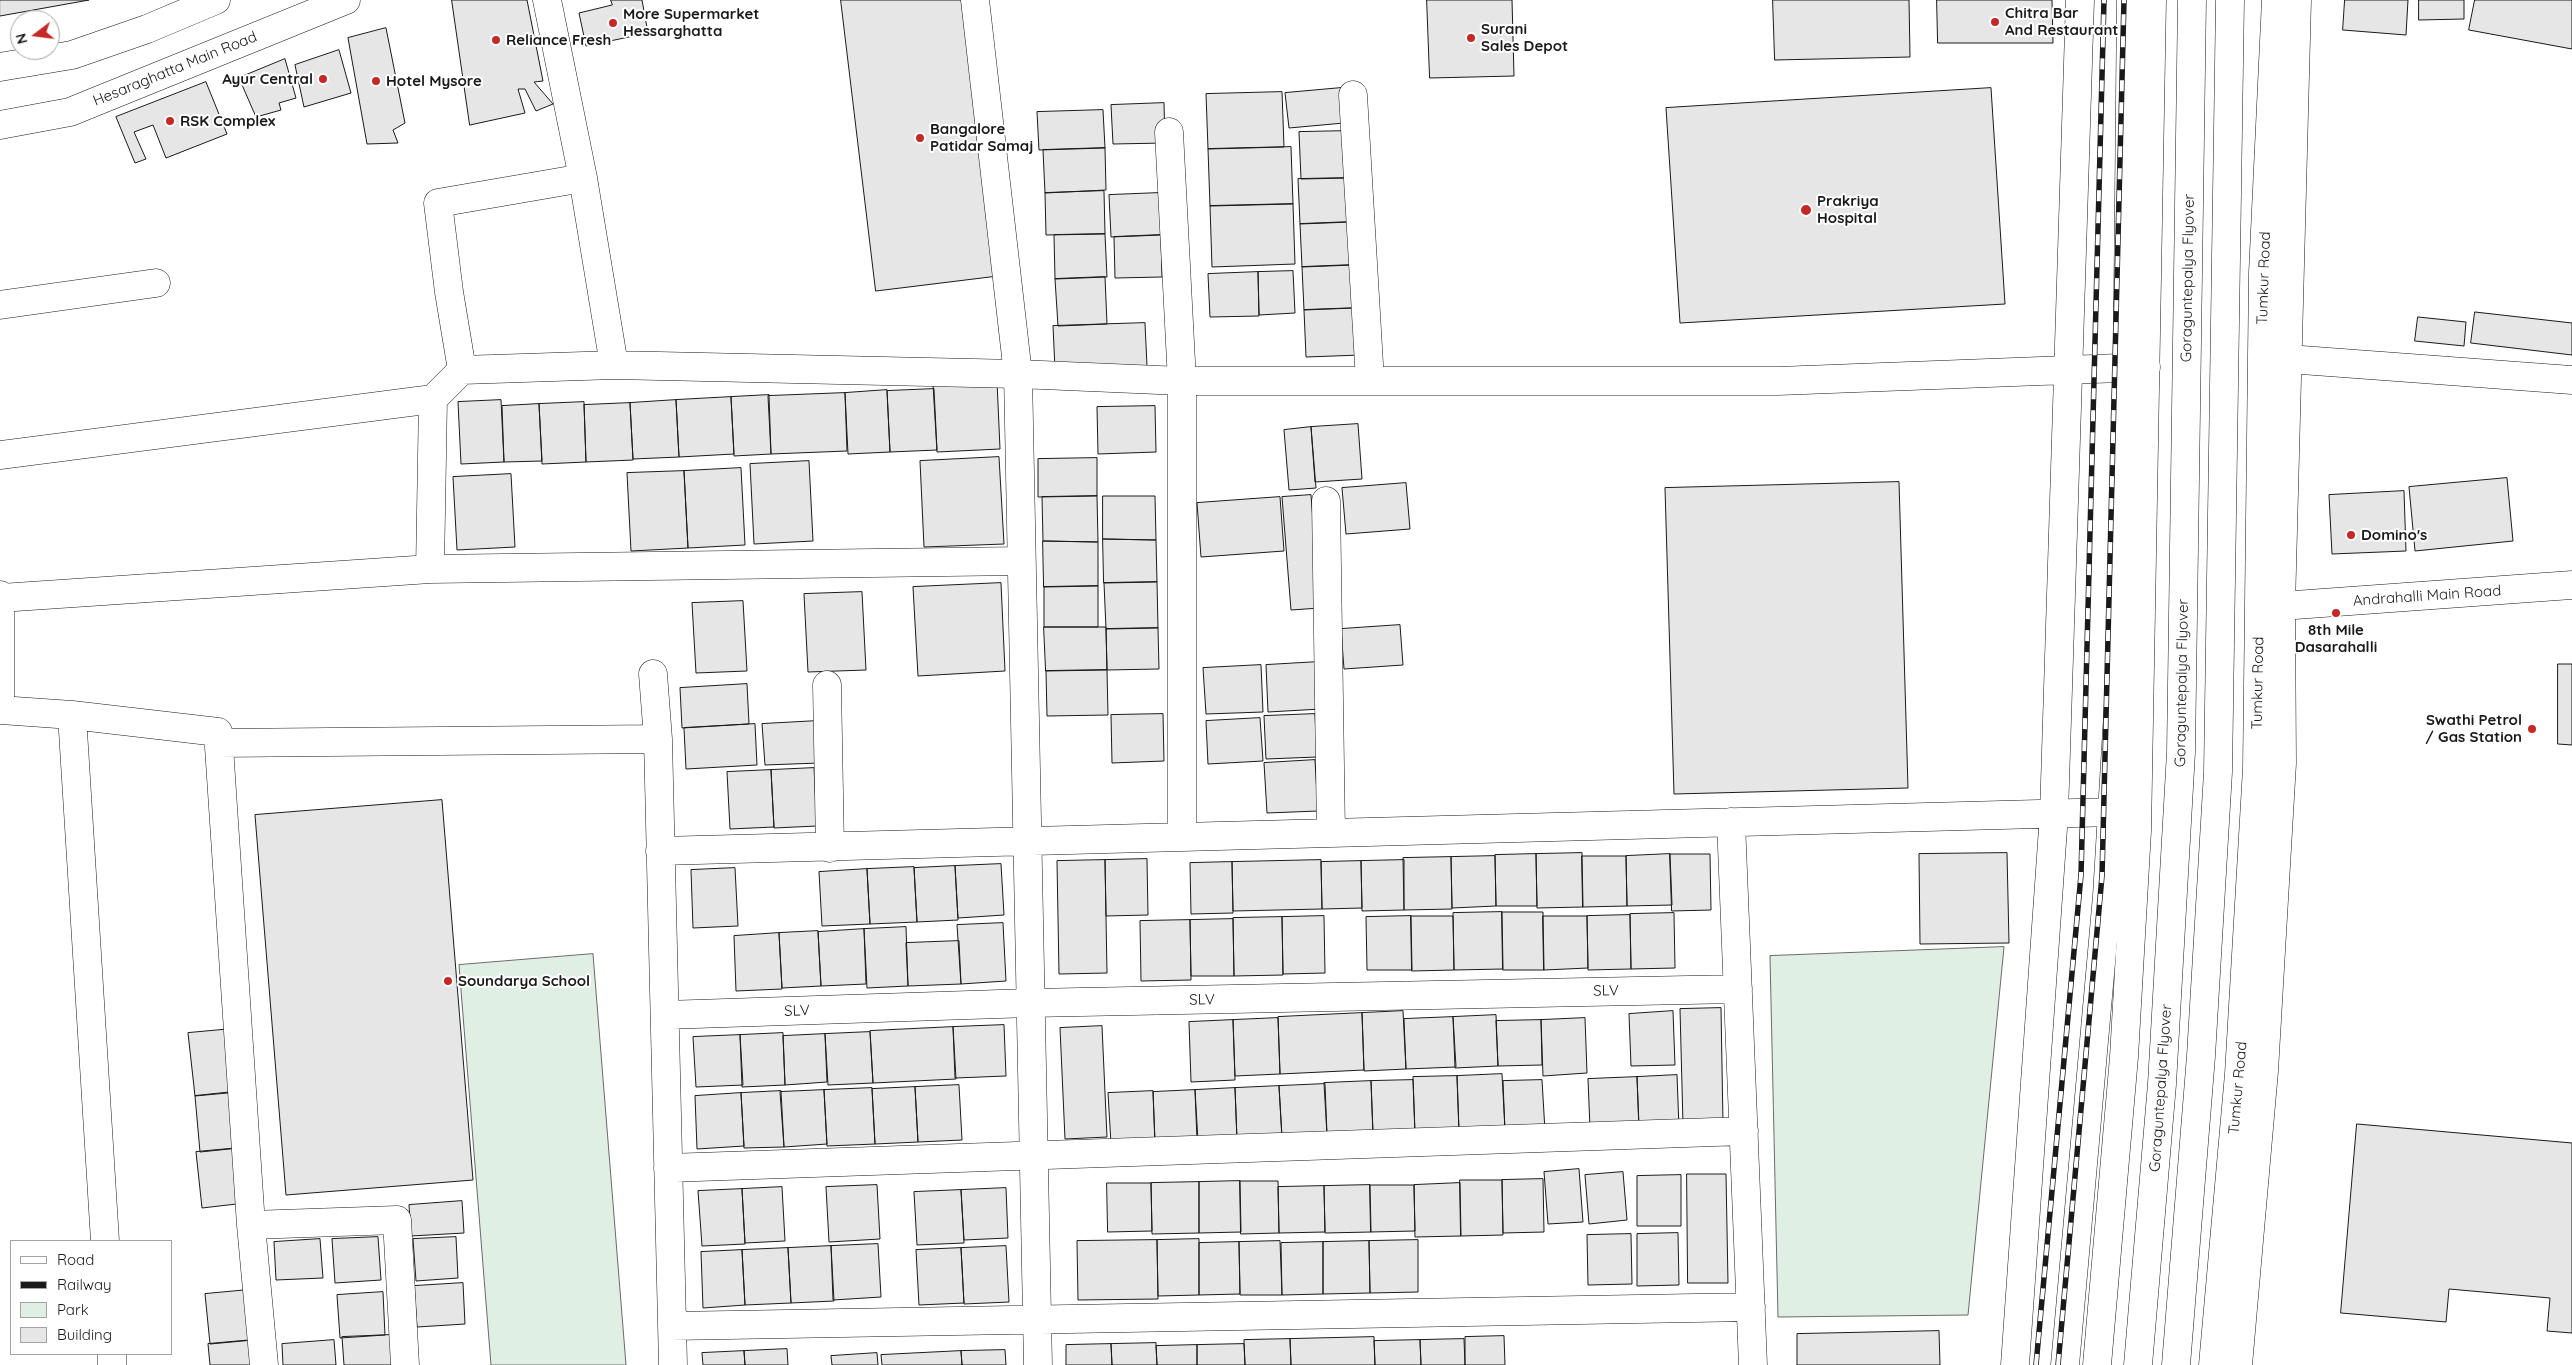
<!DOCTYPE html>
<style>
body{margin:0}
#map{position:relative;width:2572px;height:1365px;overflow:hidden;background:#fff;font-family:Quicksand,sans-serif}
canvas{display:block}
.legend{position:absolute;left:10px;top:1240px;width:162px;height:115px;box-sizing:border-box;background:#fff;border:1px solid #a3a3a3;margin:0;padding:6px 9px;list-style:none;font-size:15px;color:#1a1a1a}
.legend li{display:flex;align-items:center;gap:10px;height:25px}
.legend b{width:25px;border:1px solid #a3a3a3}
.north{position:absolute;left:10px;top:10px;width:50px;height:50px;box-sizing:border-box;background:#fff;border:1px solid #a3a3a3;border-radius:50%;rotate:255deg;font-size:14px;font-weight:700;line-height:20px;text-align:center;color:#1a1a1a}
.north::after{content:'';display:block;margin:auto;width:18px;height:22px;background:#c62828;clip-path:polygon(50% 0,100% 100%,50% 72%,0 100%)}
</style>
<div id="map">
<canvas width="2572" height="1365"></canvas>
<ul class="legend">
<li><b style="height:6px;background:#fff"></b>Road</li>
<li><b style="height:6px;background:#1a1a1a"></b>Railway</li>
<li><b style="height:14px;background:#e0efe3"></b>Park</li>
<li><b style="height:14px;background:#e6e6e6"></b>Building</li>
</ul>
<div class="north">N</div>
</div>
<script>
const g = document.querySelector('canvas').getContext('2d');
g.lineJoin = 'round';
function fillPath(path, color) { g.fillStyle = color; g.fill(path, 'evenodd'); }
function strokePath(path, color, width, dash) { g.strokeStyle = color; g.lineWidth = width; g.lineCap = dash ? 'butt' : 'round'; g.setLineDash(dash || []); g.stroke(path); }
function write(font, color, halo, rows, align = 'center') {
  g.font = font + ' Quicksand,sans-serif'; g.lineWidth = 4; g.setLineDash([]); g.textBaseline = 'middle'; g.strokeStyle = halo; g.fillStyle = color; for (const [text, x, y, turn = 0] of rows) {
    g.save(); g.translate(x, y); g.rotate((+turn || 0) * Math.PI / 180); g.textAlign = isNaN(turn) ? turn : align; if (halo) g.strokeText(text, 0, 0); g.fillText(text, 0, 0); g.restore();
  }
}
const green = new Path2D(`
 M 2004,947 L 1968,1315 L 1778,1317 L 1770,956 Z
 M 593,954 L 626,1365 L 491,1365 L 459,965 Z`);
fillPath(green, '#e0efe3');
strokePath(green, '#6a6a6a', 1);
const building = new Path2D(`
 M 0,0 L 89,0 L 0,16 Z
 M 452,0 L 527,0 L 543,81 L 534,82 L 553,104 L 536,111 L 525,89 L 518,89 L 525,113 L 470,125 Z
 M 611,0 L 642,0 L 648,33 L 586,46 L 579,13 L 612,5 Z
 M 841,0 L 965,0 L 998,276 L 876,291 Z
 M 1427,0 L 1512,0 L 1514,76 L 1430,78 Z
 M 1773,0 L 1909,0 L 1910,57 L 1775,60 Z
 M 1937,0 L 2052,0 L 2053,43 L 1938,43 Z
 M 2345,0 L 2408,0 L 2406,35 L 2343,30 Z
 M 2419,0 L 2464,0 L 2464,19 L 2419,20 Z
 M 2475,0 L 2572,0 L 2572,49 L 2469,30 Z
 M 386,28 L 405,123 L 393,130 L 398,143 L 367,144 L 348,38 Z
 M 339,50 L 351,93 L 304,107 L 295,65 Z
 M 285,59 L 296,98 L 279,103 L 281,110 L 256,117 L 239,78 Z
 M 206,82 L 227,134 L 166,158 L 153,125 L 134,132 L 146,159 L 135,163 L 116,117 Z
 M 1341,88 L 1344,123 L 1289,128 L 1285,93 Z
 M 1991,88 L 2005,304 L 1680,323 L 1666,108 Z
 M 1282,92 L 1284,147 L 1208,149 L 1206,94 Z
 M 1164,103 L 1165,143 L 1113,144 L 1111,105 Z
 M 1103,110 L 1105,148 L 1039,150 L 1037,112 Z
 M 1348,131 L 1349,178 L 1301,179 L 1299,132 Z
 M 1291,147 L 1293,204 L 1210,206 L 1208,149 Z
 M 1105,148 L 1106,190 L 1045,193 L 1043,150 Z
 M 1349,178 L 1351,222 L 1300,224 L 1298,179 Z
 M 1104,191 L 1105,234 L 1046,235 L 1045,193 Z
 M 1159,193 L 1161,235 L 1111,237 L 1109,195 Z
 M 1293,204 L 1295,264 L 1212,267 L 1210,206 Z
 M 1351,222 L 1353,265 L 1302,267 L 1300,224 Z
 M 1105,234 L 1107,277 L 1055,279 L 1054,235 Z
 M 1161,235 L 1162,277 L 1115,278 L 1114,237 Z
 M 1353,265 L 1354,308 L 1304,310 L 1302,267 Z
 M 1293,271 L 1295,313 L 1259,315 L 1258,272 Z
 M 1258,272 L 1259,316 L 1210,317 L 1208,274 Z
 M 1105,277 L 1107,324 L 1058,326 L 1055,279 Z
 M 1359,308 L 1361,355 L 1306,357 L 1304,310 Z
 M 2475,312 L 2572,323 L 2572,355 L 2471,343 Z
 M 2418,317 L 2466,322 L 2464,346 L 2415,341 Z
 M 1145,323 L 1147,366 L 1055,369 L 1053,326 Z
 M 997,381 L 1000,449 L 937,452 L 933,384 Z
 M 934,389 L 937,450 L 890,452 L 887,391 Z
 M 887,390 L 890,452 L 848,454 L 845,393 Z
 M 845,393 L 847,451 L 771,454 L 768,396 Z
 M 769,395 L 771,454 L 734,456 L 731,397 Z
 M 731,397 L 734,454 L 679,457 L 676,400 Z
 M 501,400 L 504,462 L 461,464 L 458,402 Z
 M 676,400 L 679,457 L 633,459 L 630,403 Z
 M 584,402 L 586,462 L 542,464 L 539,404 Z
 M 630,403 L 633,460 L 586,462 L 584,405 Z
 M 539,404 L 542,461 L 504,462 L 502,406 Z
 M 1155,406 L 1156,452 L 1098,454 L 1097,407 Z
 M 1358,424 L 1362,479 L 1315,482 L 1311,427 Z
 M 1311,427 L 1316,488 L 1289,490 L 1284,430 Z
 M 999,457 L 1004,544 L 924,547 L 920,461 Z
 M 1097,458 L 1097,496 L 1038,497 L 1038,459 Z
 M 809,461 L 813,541 L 754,544 L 750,464 Z
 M 741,468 L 745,545 L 688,548 L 684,471 Z
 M 684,471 L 688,548 L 631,551 L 627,473 Z
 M 511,474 L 515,547 L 457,550 L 453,477 Z
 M 2507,478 L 2513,541 L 2415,551 L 2409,487 Z
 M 1899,482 L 1908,788 L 1674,794 L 1665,488 Z
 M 1406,483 L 1410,529 L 1346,534 L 1342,488 Z
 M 2404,491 L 2406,551 L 2332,554 L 2329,495 Z
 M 1311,495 L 1320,608 L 1291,610 L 1282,497 Z
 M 1097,496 L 1098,542 L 1043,541 L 1042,497 Z
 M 1103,496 L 1155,496 L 1156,540 L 1103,539 Z
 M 1280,497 L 1284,551 L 1201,557 L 1197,503 Z
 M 1103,539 L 1156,540 L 1157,582 L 1104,583 Z
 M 1043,541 L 1098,542 L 1098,586 L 1044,587 Z
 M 1157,582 L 1158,628 L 1106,629 L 1104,583 Z
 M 1001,583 L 1005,671 L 918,676 L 913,587 Z
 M 1098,586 L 1098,627 L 1044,627 L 1044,587 Z
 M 862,592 L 866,670 L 808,672 L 804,594 Z
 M 743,601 L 747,671 L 696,673 L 692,603 Z
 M 1400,625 L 1403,665 L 1344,669 L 1341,629 Z
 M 1044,627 L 1106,627 L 1107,670 L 1046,671 Z
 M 1158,628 L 1159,669 L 1107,670 L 1106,629 Z
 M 1318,662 L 1321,709 L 1268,712 L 1266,665 Z
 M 2558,664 L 2572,664 L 2572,745 L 2558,744 Z
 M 1261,665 L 1263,712 L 1206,714 L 1203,668 Z
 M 1107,670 L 1108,715 L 1047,716 L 1046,671 Z
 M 747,684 L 749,724 L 682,728 L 680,688 Z
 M 1163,714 L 1164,761 L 1112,763 L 1111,715 Z
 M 1315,714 L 1317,757 L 1266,759 L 1264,716 Z
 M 1260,718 L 1263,761 L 1208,764 L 1206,721 Z
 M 817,721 L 819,763 L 765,765 L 762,724 Z
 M 755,724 L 757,765 L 686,769 L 684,728 Z
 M 1315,760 L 1318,811 L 1267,813 L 1264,763 Z
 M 814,768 L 817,826 L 774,828 L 771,770 Z
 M 771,770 L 774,827 L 730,829 L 727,772 Z
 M 442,800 L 473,1180 L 286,1195 L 255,815 Z
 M 1582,853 L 1583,907 L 1537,908 L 1536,854 Z
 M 2007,853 L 2009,943 L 1920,944 L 1919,854 Z
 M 1536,854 L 1537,906 L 1496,906 L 1495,855 Z
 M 1670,854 L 1710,854 L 1711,910 L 1672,911 Z
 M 1670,854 L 1672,905 L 1627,906 L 1626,856 Z
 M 1495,856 L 1496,906 L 1452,908 L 1451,857 Z
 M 1582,856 L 1626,856 L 1627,906 L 1583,907 Z
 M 1451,857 L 1452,909 L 1404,910 L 1403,858 Z
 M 1147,859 L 1148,915 L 1106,916 L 1105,860 Z
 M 1105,860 L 1107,973 L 1059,974 L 1057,861 Z
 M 1321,860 L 1322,909 L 1233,911 L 1232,862 Z
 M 1404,860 L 1404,910 L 1362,911 L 1361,861 Z
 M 1361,861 L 1362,908 L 1322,909 L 1321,862 Z
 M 1232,862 L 1233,913 L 1191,914 L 1190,863 Z
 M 1001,864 L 1004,915 L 958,918 L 955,866 Z
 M 955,866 L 958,920 L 917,922 L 914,868 Z
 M 914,867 L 917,922 L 870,924 L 867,869 Z
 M 735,868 L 738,926 L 693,928 L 691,870 Z
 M 867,869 L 870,924 L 822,926 L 819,872 Z
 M 1502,912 L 1503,969 L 1454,970 L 1453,913 Z
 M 1502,912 L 1543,912 L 1544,970 L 1503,970 Z
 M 1674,913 L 1675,968 L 1631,969 L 1630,914 Z
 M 1630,915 L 1631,969 L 1588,970 L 1587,916 Z
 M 1324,916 L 1325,973 L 1283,974 L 1282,917 Z
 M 1411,916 L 1412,970 L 1367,970 L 1366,917 Z
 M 1411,916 L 1453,916 L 1454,970 L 1412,971 Z
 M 1543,916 L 1587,916 L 1588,968 L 1544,970 Z
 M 1282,917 L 1283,975 L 1234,976 L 1233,918 Z
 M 1233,919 L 1234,976 L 1191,976 L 1190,920 Z
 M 1190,920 L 1191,980 L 1141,981 L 1140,921 Z
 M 1003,923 L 1006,981 L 961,984 L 957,925 Z
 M 906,927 L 908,986 L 867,988 L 864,929 Z
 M 864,929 L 866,984 L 821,986 L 818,932 Z
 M 818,931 L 821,986 L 782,988 L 779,933 Z
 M 779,933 L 782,989 L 736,991 L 734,936 Z
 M 959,941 L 961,984 L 908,986 L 906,943 Z
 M 1721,1008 L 1723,1124 L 1683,1125 L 1680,1009 Z
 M 1403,1011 L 1406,1069 L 1364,1071 L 1362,1013 Z
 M 1673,1011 L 1675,1065 L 1631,1066 L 1629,1014 Z
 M 1362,1013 L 1364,1070 L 1280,1074 L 1278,1017 Z
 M 1496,1015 L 1498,1066 L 1455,1068 L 1453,1017 Z
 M 1453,1017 L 1456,1067 L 1406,1069 L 1404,1019 Z
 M 1278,1018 L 1280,1074 L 1235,1076 L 1233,1020 Z
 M 1585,1018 L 1587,1073 L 1543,1076 L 1541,1020 Z
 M 1233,1020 L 1235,1080 L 1191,1082 L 1189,1022 Z
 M 1541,1020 L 1542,1065 L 1498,1066 L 1496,1021 Z
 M 1004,1025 L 1006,1076 L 955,1078 L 953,1027 Z
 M 1102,1026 L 1107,1137 L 1065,1139 L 1060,1028 Z
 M 953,1027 L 956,1079 L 873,1083 L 870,1031 Z
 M 232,1029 L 238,1092 L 195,1096 L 188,1033 Z
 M 870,1032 L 873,1083 L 828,1085 L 825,1034 Z
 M 783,1033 L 785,1085 L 742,1087 L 740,1035 Z
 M 825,1034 L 827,1082 L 785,1085 L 783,1036 Z
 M 740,1035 L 743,1085 L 696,1087 L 693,1037 Z
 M 1502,1074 L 1505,1129 L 1459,1131 L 1457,1076 Z
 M 1677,1075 L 1679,1128 L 1639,1130 L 1637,1077 Z
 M 1457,1076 L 1459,1132 L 1415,1134 L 1413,1077 Z
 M 1637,1077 L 1639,1126 L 1590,1128 L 1588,1079 Z
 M 1413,1080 L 1415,1134 L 1373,1136 L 1371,1081 Z
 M 1542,1080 L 1545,1131 L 1505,1133 L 1503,1081 Z
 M 1371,1081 L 1373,1133 L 1327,1135 L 1324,1083 Z
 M 1325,1084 L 1327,1135 L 1282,1137 L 1279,1086 Z
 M 959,1085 L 962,1140 L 918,1142 L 915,1087 Z
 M 1279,1086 L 1282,1138 L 1237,1140 L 1235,1088 Z
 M 915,1087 L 918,1142 L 875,1144 L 872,1089 Z
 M 872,1088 L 875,1144 L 827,1146 L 824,1090 Z
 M 1235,1088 L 1237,1140 L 1198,1141 L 1195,1090 Z
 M 824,1090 L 827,1144 L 784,1147 L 780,1092 Z
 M 1195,1090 L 1197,1140 L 1155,1143 L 1153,1092 Z
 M 781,1091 L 784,1147 L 744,1148 L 741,1093 Z
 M 1153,1091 L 1155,1143 L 1111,1144 L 1108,1093 Z
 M 233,1092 L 239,1148 L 200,1152 L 195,1096 Z
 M 741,1093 L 744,1146 L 697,1149 L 695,1096 Z
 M 2357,1124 L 2572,1143 L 2572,1333 L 2547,1331 L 2550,1298 L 2449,1289 L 2446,1322 L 2341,1313 Z
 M 239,1148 L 245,1203 L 202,1208 L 196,1152 Z
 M 1579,1169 L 1583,1222 L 1548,1224 L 1544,1172 Z
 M 1623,1172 L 1627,1220 L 1589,1224 L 1585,1175 Z
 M 1687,1174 L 1726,1174 L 1728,1283 L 1688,1283 Z
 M 1681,1175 L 1681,1226 L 1637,1226 L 1637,1176 Z
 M 1543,1179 L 1544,1232 L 1503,1233 L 1502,1180 Z
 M 1460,1180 L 1502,1180 L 1503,1235 L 1461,1236 Z
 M 1240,1181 L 1278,1181 L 1279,1233 L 1241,1234 Z
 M 1240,1181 L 1241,1232 L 1199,1233 L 1199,1182 Z
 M 1199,1182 L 1199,1233 L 1152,1234 L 1151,1183 Z
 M 1107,1183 L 1151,1183 L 1152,1231 L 1108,1232 Z
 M 1460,1183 L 1461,1236 L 1415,1237 L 1414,1185 Z
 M 877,1185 L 880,1239 L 829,1242 L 826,1187 Z
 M 1370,1185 L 1414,1185 L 1415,1231 L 1371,1232 Z
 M 1370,1185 L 1371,1232 L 1325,1233 L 1324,1186 Z
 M 1324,1186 L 1325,1232 L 1279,1233 L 1278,1187 Z
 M 782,1187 L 785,1241 L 745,1243 L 742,1189 Z
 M 1006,1188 L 1008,1238 L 964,1240 L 961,1190 Z
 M 742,1189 L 745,1244 L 702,1246 L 698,1191 Z
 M 961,1190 L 964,1243 L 917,1245 L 914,1192 Z
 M 462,1201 L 464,1233 L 411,1236 L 409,1205 Z
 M 1678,1233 L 1679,1285 L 1637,1286 L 1637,1234 Z
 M 1631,1234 L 1632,1284 L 1588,1285 L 1587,1235 Z
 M 378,1237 L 381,1280 L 335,1283 L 332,1239 Z
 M 456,1237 L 458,1278 L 416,1281 L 413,1239 Z
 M 320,1239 L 323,1278 L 276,1280 L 274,1242 Z
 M 1199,1239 L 1199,1295 L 1158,1296 L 1157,1240 Z
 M 1157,1240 L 1158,1299 L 1078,1300 L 1077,1241 Z
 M 1418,1240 L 1418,1292 L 1370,1293 L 1369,1241 Z
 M 1280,1241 L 1282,1295 L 1240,1295 L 1239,1242 Z
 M 1369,1241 L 1370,1293 L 1323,1294 L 1323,1242 Z
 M 1239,1242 L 1240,1294 L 1199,1295 L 1199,1243 Z
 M 1323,1242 L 1323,1294 L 1282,1295 L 1281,1243 Z
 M 878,1244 L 881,1297 L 833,1300 L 831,1246 Z
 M 831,1246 L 834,1301 L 791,1303 L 788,1248 Z
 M 1006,1246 L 1009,1302 L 964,1304 L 961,1248 Z
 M 788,1248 L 791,1303 L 745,1305 L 742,1250 Z
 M 961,1248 L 964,1303 L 919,1305 L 916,1250 Z
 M 742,1250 L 745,1305 L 703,1308 L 701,1252 Z
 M 463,1283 L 465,1324 L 417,1327 L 414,1286 Z
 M 248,1290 L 253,1340 L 210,1344 L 205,1294 Z
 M 383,1292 L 385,1335 L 340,1338 L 337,1295 Z
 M 1939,1331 L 1940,1365 L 1797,1365 L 1797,1334 Z
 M 391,1335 L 393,1365 L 344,1365 L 342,1337 Z
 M 1504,1336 L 1505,1365 L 1465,1365 L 1465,1337 Z
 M 1374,1337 L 1375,1365 L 1291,1365 L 1290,1339 Z
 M 1290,1339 L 1291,1365 L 1245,1365 L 1244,1340 Z
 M 1464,1339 L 1465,1365 L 1421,1365 L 1420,1340 Z
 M 253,1340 L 256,1365 L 210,1365 L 208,1344 Z
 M 334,1340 L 336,1365 L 283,1365 L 282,1344 Z
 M 1420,1340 L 1421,1365 L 1375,1365 L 1374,1341 Z
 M 1156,1343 L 1157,1365 L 1112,1365 L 1111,1344 Z
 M 1111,1344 L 1112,1365 L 1066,1365 L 1066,1345 Z
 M 1244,1344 L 1245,1365 L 1197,1365 L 1197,1345 Z
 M 1197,1345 L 1197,1365 L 1157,1365 L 1156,1346 Z
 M 787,1349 L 788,1365 L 745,1365 L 744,1351 Z
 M 1005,1350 L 1006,1365 L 962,1365 L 961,1351 Z
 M 744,1351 L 745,1365 L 703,1365 L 702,1353 Z
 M 961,1351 L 962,1365 L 882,1365 L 881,1355 Z
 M 877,1353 L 878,1365 L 832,1365 L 831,1356 Z`);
fillPath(building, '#e6e6e6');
strokePath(building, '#1a1a1a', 1);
const minor = new Path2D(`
 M 547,0 L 583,178 L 614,365
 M 975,0 L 1018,374 L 1038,1365
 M 1169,132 L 1182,381 L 1182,837
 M 0,305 L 156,283
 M 2288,359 L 2572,380
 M 462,370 L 449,292 L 438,203 L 583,178
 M 1370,381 L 1778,381 L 2146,367
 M 0,455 L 433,399
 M 1326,501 L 1331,833
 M 430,569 L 433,399 L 462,370 L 614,365 L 1018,374 L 1182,381 L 1370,381 L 1353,95
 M 0,595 L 0,710
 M 0,598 L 430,569 L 1021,561
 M 653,674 L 658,739
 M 827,685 L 830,848
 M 0,710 L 72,715 L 105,1241
 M 72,715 L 218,732 L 251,1225 L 264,1365
 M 219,743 L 658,739 L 673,1365
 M 1731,822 L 1753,1365
 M 660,851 L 2113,812
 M 665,1015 L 1030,1003 L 1738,989
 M 668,1168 L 1744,1131
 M 251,1225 L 397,1220 L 405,1365
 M 672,1326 L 1751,1307
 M 112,1354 L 112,1365
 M 2015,1365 L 2054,814 L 2080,0
 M 2065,1365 L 2107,896 L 2125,596 L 2131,0
 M 2238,1365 L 2264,1071 L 2282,763 L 2281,606 L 2297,0`);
const major = new Path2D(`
 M 0,67 L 72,55 L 147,29 L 216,0
 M 0,125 L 70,112 L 346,0
 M 2281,606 L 2572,585`);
const highway = new Path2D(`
 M 2097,1365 L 2124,1057 L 2137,831 L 2152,0
 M 2138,1365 L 2162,1084 L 2181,752 L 2192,0
 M 2176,1365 L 2201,1056 L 2218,772 L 2230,0
 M 2213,1365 L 2239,1074 L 2257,768 L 2263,273 L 2276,0`);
strokePath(minor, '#1a1a1a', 29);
strokePath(major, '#1a1a1a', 29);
strokePath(highway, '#1a1a1a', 29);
strokePath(minor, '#fff', 28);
strokePath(major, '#fff', 28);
strokePath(highway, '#fff', 28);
const rail = new Path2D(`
 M 2036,1365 L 2081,875 L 2104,0
 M 2058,1365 L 2102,876 L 2124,0`);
strokePath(rail, '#1a1a1a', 5.5);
strokePath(rail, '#fff', 4, [11]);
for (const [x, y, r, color] of [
 [1995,22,5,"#c62828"],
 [613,23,5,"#c62828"],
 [1471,38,5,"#c62828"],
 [496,40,5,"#c62828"],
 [323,79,5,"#c62828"],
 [376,81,5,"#c62828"],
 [170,121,5,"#c62828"],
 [920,138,5,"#c62828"],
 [1806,210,6,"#c62828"],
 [2351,535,5,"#c62828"],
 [2336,613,5,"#c62828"],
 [2532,729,5,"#c62828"],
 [448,981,5,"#c62828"]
]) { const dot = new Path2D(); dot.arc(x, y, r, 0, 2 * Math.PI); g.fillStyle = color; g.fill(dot); strokePath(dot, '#fff', 2); }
write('bold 15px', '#1a1a1a', '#fff', [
 ["Chitra Bar",2005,13],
 ["And Restaurant",2005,30],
 ["More Supermarket",623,14],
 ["Hessarghatta",623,31],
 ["Surani",1481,29],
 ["Sales Depot",1481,46],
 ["Reliance Fresh",506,40],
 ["Ayur Central",313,79,"right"],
 ["Hotel Mysore",386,81],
 ["RSK Complex",180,121],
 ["Bangalore",930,129],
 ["Patidar Samaj",930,146],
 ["Prakriya",1817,201],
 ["Hospital",1817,218],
 ["Domino's",2361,535],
 ["8th Mile",2336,630,"center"],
 ["Dasarahalli",2336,647,"center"],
 ["Swathi Petrol",2522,720,"right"],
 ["/ Gas Station",2522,737,"right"],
 ["Soundarya School",458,981]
], 'left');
write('15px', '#1a1a1a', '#fff', [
 ["Hesaraghatta Main Road",175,69,-22],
 ["Goraguntepalya Flyover",2188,278,-89],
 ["Tumkur Road",2264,278,-88],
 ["Andrahalli Main Road",2427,596,-4],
 ["Goraguntepalya Flyover",2182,683,-89],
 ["Tumkur Road",2258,683,-89],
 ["SLV",1606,991,-1],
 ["SLV",1202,1000,-1],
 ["SLV",797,1011,-2],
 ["Goraguntepalya Flyover",2161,1088,-86],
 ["Tumkur Road",2238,1088,-85]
]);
</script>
